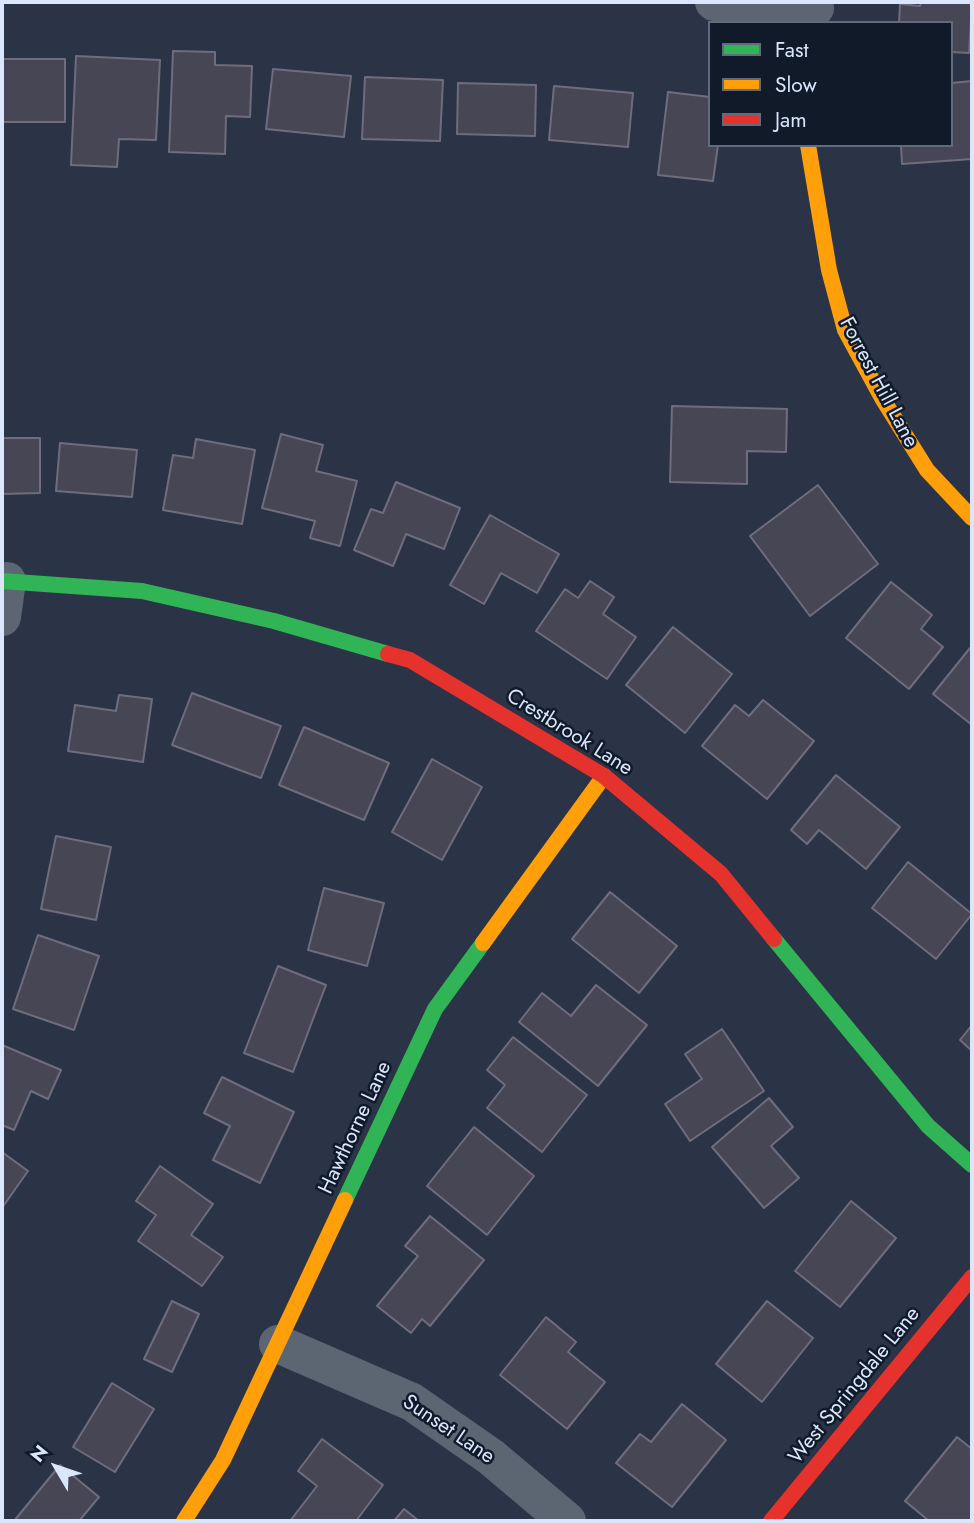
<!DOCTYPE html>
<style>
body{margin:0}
#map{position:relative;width:974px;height:1523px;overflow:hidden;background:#2a3446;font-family:Jost,sans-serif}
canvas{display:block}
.frame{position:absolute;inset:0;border:4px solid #d9e6fc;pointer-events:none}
.legend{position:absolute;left:708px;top:21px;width:245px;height:126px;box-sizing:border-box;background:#101a29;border:2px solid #606c7d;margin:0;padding:9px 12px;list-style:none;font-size:21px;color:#d9e6fc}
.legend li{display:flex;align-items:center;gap:14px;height:35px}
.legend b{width:35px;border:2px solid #606c7d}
.north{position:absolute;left:21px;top:1432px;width:70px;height:70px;-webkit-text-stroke:5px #101a29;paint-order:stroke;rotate:309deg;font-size:19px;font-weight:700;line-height:28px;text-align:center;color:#d9e6fc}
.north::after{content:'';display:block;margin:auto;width:24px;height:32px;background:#d9e6fc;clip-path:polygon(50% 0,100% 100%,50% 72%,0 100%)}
</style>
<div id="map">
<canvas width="974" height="1523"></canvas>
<div class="frame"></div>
<ul class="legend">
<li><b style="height:9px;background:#30b455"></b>Fast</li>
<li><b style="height:9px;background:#ff9f0a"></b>Slow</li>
<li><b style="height:9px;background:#e5322d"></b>Jam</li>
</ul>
<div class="north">N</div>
</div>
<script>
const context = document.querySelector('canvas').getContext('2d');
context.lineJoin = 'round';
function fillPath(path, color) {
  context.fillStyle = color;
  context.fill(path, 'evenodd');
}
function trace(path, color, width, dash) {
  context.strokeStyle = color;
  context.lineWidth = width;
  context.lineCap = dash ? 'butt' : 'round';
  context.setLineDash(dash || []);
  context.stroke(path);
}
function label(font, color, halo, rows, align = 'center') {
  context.font = font + ' Jost,sans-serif';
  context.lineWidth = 5;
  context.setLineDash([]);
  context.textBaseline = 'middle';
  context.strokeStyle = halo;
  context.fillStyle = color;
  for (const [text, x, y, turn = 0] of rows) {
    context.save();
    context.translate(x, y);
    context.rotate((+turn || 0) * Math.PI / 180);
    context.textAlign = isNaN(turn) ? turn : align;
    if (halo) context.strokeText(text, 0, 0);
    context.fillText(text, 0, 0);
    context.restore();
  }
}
const building = new Path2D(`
 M921,2H972L969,53L951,52V23H899L900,4L920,6Z
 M173,51L215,52V65L252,66L250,117L226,116L225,154L169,152Z
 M76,56L160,60L156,140L119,139L117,167L71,165Z
 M2,59H65V122H2Z
 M273,69L351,76L344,137L266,129Z
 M365,77L443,80L440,141L362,139Z
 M972,81V159L902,164L901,145H951V83Z
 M458,83L536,85L535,136L457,134Z
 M554,86L633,93L628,147L549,140Z
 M668,92L710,97V145H718L713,181L658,175Z
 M672,406L787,409L786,452L747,451V484L670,482Z
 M281,434L323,445L316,471L357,481L340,546L310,538L315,521L262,508Z
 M2,438H40V493L2,494Z
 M196,439L255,450L242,524L163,510L173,455L193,458Z
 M60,443L137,450L132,497L56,491Z
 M396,482L460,508L444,549L406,534L393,566L354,550L371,509L383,513Z
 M818,485L878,564L810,616L750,536Z
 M490,515L559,554L537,593L501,573L484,604L450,585Z
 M590,581L614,597L603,614L636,637L607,679L536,631L565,589L578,598Z
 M891,582L932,615L921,629L943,647L909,689L846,638Z
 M673,627L732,674L685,733L626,685Z
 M970,648L972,650V725L933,694Z
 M192,693L281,726L261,778L172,745Z
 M119,695L152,699L143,762L68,751L75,705L116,711Z
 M763,700L814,741L767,799L702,746L735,705L749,716Z
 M304,727L389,763L364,820L279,785Z
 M432,759L482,787L442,860L392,832Z
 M836,775L900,827L866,869L819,830L807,844L791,830Z
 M56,836L111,847L96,920L41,909Z
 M908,862L972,914L936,959L872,908Z
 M324,888L384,903L367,966L308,950Z
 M610,892L677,946L639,993L572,939Z
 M38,935L99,956L74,1030L13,1009Z
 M278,966L326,985L293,1072L244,1053Z
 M596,985L647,1025L598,1086L519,1022L542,993L571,1016Z
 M972,1025V1051L960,1040Z
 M722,1029L764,1091L690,1141L665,1104L702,1079L685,1054Z
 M513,1037L587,1095L542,1152L487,1108L505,1085L487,1070Z
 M2,1045L61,1070L48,1099L31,1091L14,1130L2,1125Z
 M222,1077L294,1112L260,1183L213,1160L230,1126L204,1113Z
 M769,1098L793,1127L771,1146L799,1178L764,1208L712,1147Z
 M474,1127L534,1176L487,1235L427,1186Z
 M2,1152L28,1171L2,1208Z
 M160,1166L213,1204L191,1235L223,1257L202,1286L138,1241L156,1215L136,1201Z
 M851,1201L896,1238L840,1307L795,1271Z
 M430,1216L484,1260L430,1326L422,1319L411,1333L377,1306L418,1256L405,1246Z
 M172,1301L199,1314L172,1372L144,1359Z
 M767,1301L813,1338L762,1402L716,1364Z
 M546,1317L576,1342L568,1352L605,1382L567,1429L500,1375Z
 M112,1383L154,1409L115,1472L73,1447Z
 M682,1404L726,1440L672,1507L616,1463L640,1434L651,1442Z
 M957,1437L972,1449V1521H929L905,1501Z
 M322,1439L383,1485L356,1521H290L317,1486L298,1471Z
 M60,1465L99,1497L79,1521H14Z
 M404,1509L419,1521H394Z`);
fillPath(building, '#474655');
trace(building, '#6f6d7d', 2);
trace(new Path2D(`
 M714,2L815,8
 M2,617L7,581
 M278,1344L412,1402L491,1457L567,1521`), '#5c6572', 38);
trace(new Path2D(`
 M2,581L142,591L274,621L388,654
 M774,939L928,1126L972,1165
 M345,1200L435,1009L483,943`), '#30b455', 16);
trace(new Path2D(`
 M808,145L829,270L845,330L882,398L927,470L972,518
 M483,943L604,776
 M184,1521L223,1460L345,1200`), '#ff9f0a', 16);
trace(new Path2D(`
 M388,654L410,660L604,776L721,874L774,939
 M771,1521L972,1277`), '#e5322d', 16);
label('21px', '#d9e6fc', '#101a29', [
 ["Forrest Hill Lane",878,383,62],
 ["Crestbrook Lane",569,733,32],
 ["Hawthorne Lane",356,1128,-65],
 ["West Springdale Lane",855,1386,-51],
 ["Sunset Lane",448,1430,34]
]);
</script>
